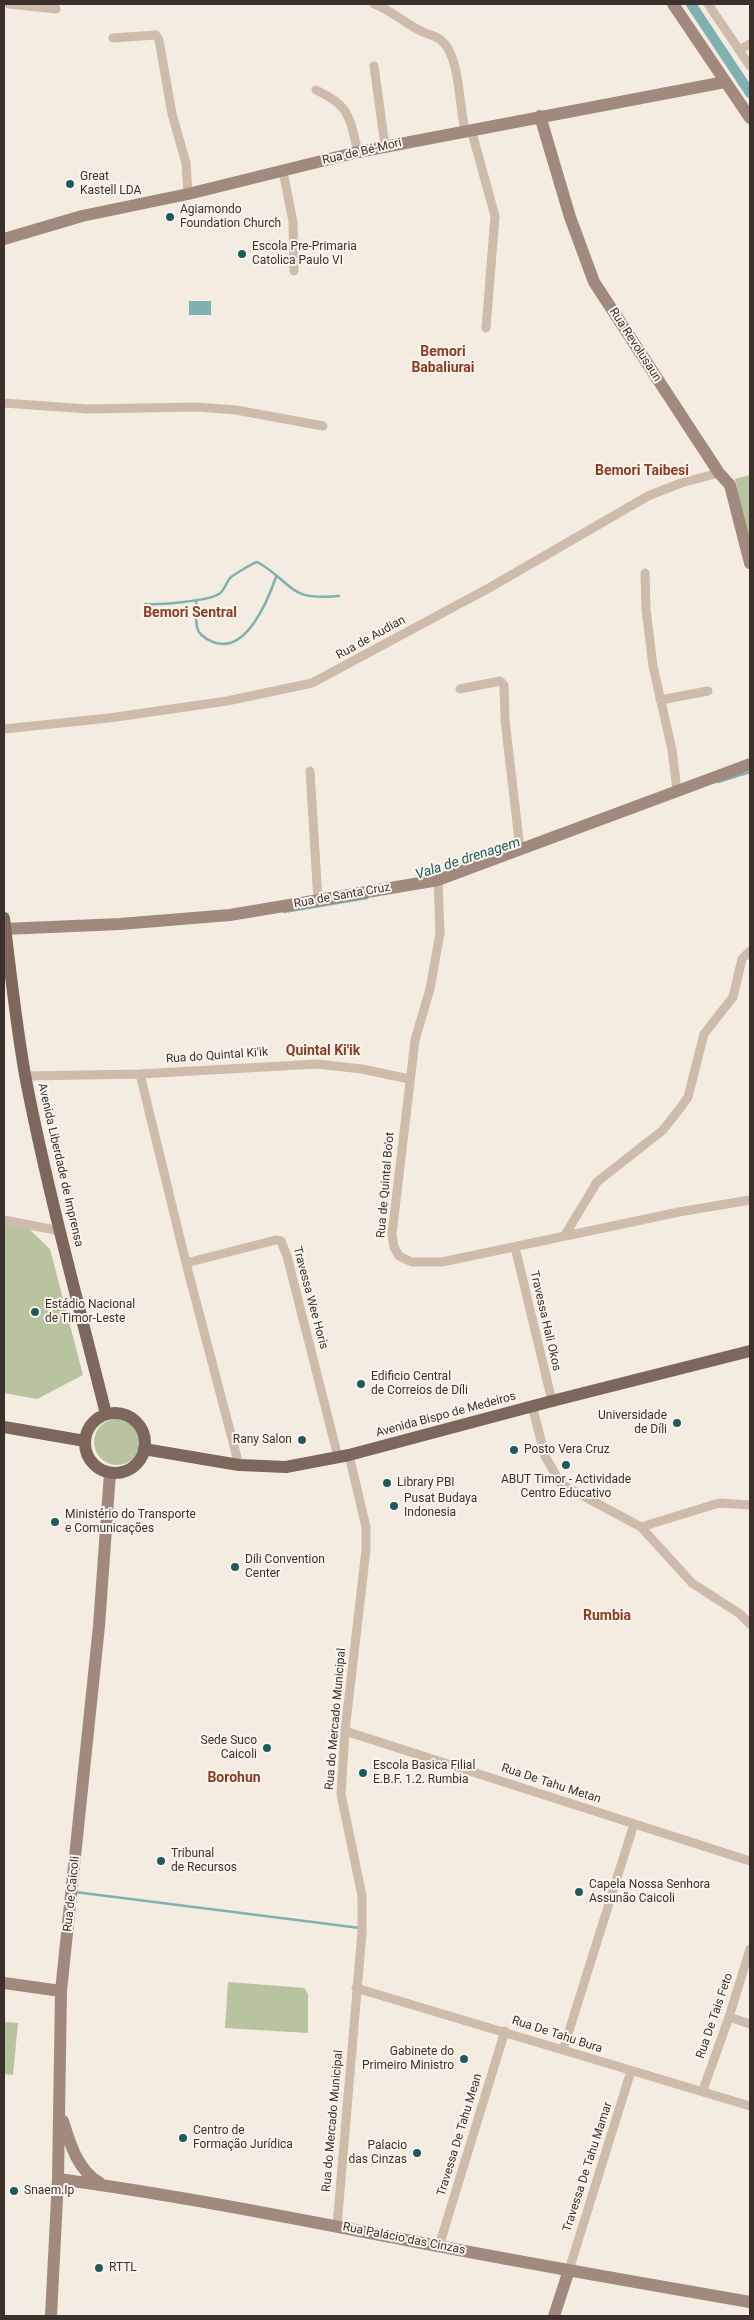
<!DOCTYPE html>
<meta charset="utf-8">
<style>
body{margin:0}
#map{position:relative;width:754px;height:2320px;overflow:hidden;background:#f4ebe1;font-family:Roboto,sans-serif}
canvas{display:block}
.frame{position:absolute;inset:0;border:5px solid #3b302b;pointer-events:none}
</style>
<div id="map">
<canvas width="754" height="2320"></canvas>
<div class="frame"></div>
</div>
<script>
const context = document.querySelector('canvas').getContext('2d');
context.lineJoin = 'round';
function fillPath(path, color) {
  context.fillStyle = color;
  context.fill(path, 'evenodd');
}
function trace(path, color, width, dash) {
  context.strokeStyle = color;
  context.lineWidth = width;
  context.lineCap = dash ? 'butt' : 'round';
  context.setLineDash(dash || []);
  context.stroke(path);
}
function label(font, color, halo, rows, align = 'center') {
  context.font = font + ' Roboto,sans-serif';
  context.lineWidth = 4;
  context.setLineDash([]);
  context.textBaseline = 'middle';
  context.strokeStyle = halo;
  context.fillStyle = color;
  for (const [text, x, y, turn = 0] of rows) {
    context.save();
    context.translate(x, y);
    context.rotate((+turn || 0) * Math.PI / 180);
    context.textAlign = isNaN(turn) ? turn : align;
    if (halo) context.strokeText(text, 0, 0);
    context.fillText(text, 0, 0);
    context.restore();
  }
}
fillPath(new Path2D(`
 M750,475V545L735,479Z
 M4,1223L28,1228L50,1249L83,1375L37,1399L4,1393Z
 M94 1442a23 23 0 1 1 46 0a23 23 0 1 1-46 0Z
 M228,1982L305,1988L308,1995V2033L225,2028Z
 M4,2022L18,2023L13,2075L4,2074Z`), '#b8c4a0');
fillPath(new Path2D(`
 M189,301H211V315H189Z`), '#7fb0b2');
trace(new Path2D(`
 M196,600C197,608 195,618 197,627C198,634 206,639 213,642C246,655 268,600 276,577
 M145,604C159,605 209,601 219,594C225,590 226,583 230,578C233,575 253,563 257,562C295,583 285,601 339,596
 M718,782L750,772
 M284,912L367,898
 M75,1892L360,1928`), '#7fb0b2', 2.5);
trace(new Path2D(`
 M691,4L750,93`), '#7fb0b2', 10);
trace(new Path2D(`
 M9,4L56,9
 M374,4C393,11 404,23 421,31C428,35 436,35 442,41C460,56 459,107 465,130
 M708,4L750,66
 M113,38L156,35L159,40L172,114L186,163L188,194
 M739,50L750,44
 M374,66L385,146
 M316,90C351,106 349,117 358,152
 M471,129L495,216L486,328
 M283,171L293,222L294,271
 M4,403L88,409L197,407L236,410L323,426
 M645,573L646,609L653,666L672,750L677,790
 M460,689L500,681L504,685L505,720L520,849
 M660,700L708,691
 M4,729L109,718L227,701L312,683L489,588L648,496L681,483L719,473
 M310,771L318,900
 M438,880L440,933L430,989L415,1040L392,1234L394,1247L399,1256L412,1262H442L679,1212L750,1200
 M140,1074L186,1263L239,1465
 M26,1076L140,1074L317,1064L362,1069L409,1079
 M4,1220L60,1231
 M565,1235L597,1182L663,1130L681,1107L688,1097L704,1034L733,997L742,959L750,951
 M515,1247L552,1401
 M186,1263L276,1240L281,1241L287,1256L338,1457
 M532,1406L545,1456L561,1484L641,1527L692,1583L740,1614L750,1624
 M641,1527L719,1503L750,1505
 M345,1731L750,1861
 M356,1988L750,2106
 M729,2017L750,2024
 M563,2050L634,1824
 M703,2090L729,2017L750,1949
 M337,2226L362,1932V1896L341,1794L345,1731L366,1550V1527L349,1455
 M439,2246L505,2031
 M569,2270L631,2071`), '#cdbbac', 9);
trace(new Path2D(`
 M673,4L750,118
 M540,116L570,217L594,282L719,473L730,485L750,563
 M4,239L82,216L188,194L358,152L725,82
 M4,929L120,924L230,915L438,880L750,764
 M4,1983L61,1991
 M63,2121C70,2144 78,2171 100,2183
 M58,2179C185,2196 311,2222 438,2246C542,2266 646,2284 750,2302
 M51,2316L58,2179L61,1991L99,1626L110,1473
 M554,2316L569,2270`), '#a18a7d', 12);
trace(new Path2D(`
 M4,918C10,970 16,1023 25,1075C47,1189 78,1302 106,1414
 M85 1443a30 30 0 1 1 60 0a30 30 0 1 1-60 0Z
 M4,1427L85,1441
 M144,1449L239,1465L286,1467L349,1455L552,1401L750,1351`), '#7d675c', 12);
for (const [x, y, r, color] of [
 [70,184,5,"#1f5a5e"],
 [170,217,5,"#1f5a5e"],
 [242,254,5,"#1f5a5e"],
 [35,1312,5,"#1f5a5e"],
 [361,1384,5,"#1f5a5e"],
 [677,1423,5,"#1f5a5e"],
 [302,1440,5,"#1f5a5e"],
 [514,1450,5,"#1f5a5e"],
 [566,1465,5,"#1f5a5e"],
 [387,1483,5,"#1f5a5e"],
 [394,1506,5,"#1f5a5e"],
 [55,1522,5,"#1f5a5e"],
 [235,1567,5,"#1f5a5e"],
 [267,1748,5,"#1f5a5e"],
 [363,1773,5,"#1f5a5e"],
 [161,1861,5,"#1f5a5e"],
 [579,1892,5,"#1f5a5e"],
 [464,2059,5,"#1f5a5e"],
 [183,2138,5,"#1f5a5e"],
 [417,2153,5,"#1f5a5e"],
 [14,2191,5,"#1f5a5e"],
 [99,2268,5,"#1f5a5e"]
]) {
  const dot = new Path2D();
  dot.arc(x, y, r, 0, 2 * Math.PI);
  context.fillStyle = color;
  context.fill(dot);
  trace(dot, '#fbf5ee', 2);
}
label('12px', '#3b302b', '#fbf5ee', [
 ["Rua de Bé-Mori",362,152,-13],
 ["Rua Revolusaun",635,345,57],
 ["Rua de Audian",371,638,-29],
 ["Rua de Santa Cruz",342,896,-10],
 ["Rua do Quintal Ki'ik",217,1056,-4],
 ["Avenida Liberdade de Imprensa",60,1165,77],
 ["Rua de Quintal Bo'ot",386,1185,-85],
 ["Travessa Wee Horis",310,1298,75],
 ["Travessa Hali Okos",545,1321,77],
 ["Avenida Bispo de Medeiros",446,1415,-15],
 ["Rua do Mercado Municipal",336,1719,-85],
 ["Rua De Tahu Metan",551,1784,18],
 ["Rua de Caicoli",72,1894,-84],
 ["Rua De Tais Feto",715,2016,-71],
 ["Rua De Tahu Bura",557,2035,18],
 ["Rua do Mercado Municipal",333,2121,-85],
 ["Travessa De Tahu Mean",460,2135,-73],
 ["Travessa De Tahu Mamar",588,2167,-72],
 ["Rua Palácio das Cinzas",404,2239,11]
]);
label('12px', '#3b302b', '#fbf5ee', [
 ["Great",80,177],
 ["Kastell LDA",80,191],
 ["Agiamondo",180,210],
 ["Foundation Church",180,224],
 ["Escola Pre-Primaria",252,247],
 ["Catolica Paulo VI",252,261],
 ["Estádio Nacional",45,1305],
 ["de Timor-Leste",45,1319],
 ["Edificio Central",371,1377],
 ["de Correios de Díli",371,1391],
 ["Universidade",667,1416,"right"],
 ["de Díli",667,1430,"right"],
 ["Rany Salon",292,1440,"right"],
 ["Posto Vera Cruz",524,1450],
 ["ABUT Timor - Actividade",566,1480,"center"],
 ["Centro Educativo",566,1494,"center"],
 ["Library PBI",397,1483],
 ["Pusat Budaya",404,1499],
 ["Indonesia",404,1513],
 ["Ministério do Transporte",65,1515],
 ["e Comunicações",65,1529],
 ["Dili Convention",245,1560],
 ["Center",245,1574],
 ["Sede Suco",257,1741,"right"],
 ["Caicoli",257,1755,"right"],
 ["Escola Basica Filial",373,1766],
 ["E.B.F. 1.2. Rumbia",373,1780],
 ["Tribunal",171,1854],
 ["de Recursos",171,1868],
 ["Capela Nossa Senhora",589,1885],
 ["Assunão Caicoli",589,1899],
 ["Gabinete do",454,2052,"right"],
 ["Primeiro Ministro",454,2066,"right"],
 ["Centro de",193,2131],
 ["Formação Jurídica",193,2145],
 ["Palacio",407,2146,"right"],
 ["das Cinzas",407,2160,"right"],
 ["Snaem.Ip",24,2191],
 ["RTTL",109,2268]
], 'left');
label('bold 14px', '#8c3b22', '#fbf5ee', [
 ["Bemori",443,352],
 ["Babaliurai",443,368],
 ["Bemori Taibesi",642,471],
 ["Bemori Sentral",190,613],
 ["Quintal Ki'ik",323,1051],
 ["Rumbia",607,1616],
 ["Borohun",234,1778]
]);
label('italic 14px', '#1f5a5e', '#fbf5ee', [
 ["Vala de drenagem",468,859,-18]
]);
</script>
